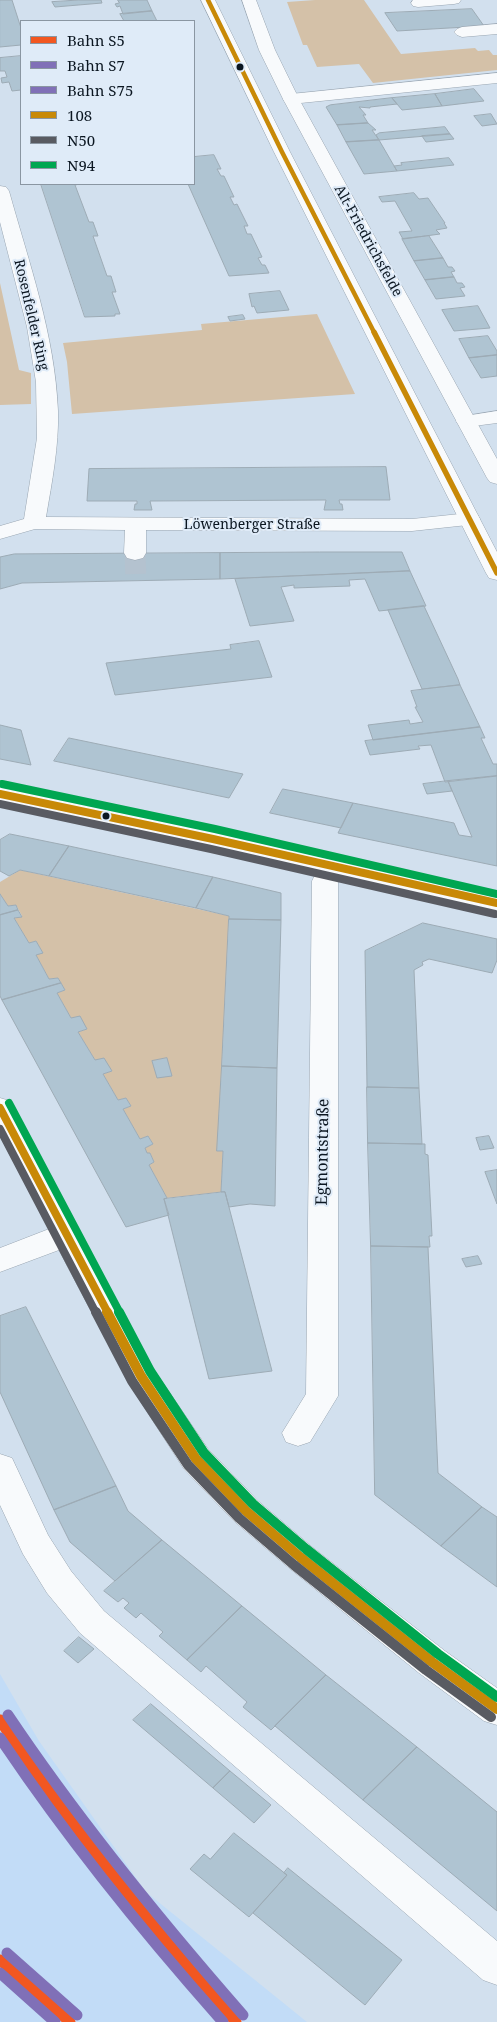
<!DOCTYPE html>
<meta charset="utf-8">
<style>
body{margin:0}
#map{position:relative;width:497px;height:2022px;overflow:hidden;background:#d2e0ee;font-family:"Noto Serif",serif}
canvas{display:block}
.legend{position:absolute;left:20px;top:20px;width:175px;height:165px;box-sizing:border-box;background:#dfebf8;border:1px solid #8a96a2;margin:0;padding:6px 9px;list-style:none;font-size:15px;color:#0b1621}
.legend li{display:flex;align-items:center;gap:10px;height:25px}
.legend b{width:25px;border:1px solid #8a96a2}
</style>
<div id="map">
<canvas width="497" height="2022"></canvas>
<ul class="legend">
<li><b style="height:6px;background:#f25721"></b>Bahn S5</li>
<li><b style="height:6px;background:#8070b7"></b>Bahn S7</li>
<li><b style="height:6px;background:#8070b7"></b>Bahn S75</li>
<li><b style="height:6px;background:#c88907"></b>108</li>
<li><b style="height:6px;background:#595b62"></b>N50</li>
<li><b style="height:6px;background:#00a651"></b>N94</li>
</ul>
</div>
<script>
const context = document.querySelector('canvas').getContext('2d');
context.lineJoin = 'round';
function fillPath(path, color) {
  context.fillStyle = color;
  context.fill(path, 'evenodd');
}
function trace(path, color, width, dash) {
  context.strokeStyle = color;
  context.lineWidth = width;
  context.lineCap = dash ? 'butt' : 'round';
  context.setLineDash(dash || []);
  context.stroke(path);
}
function label(font, color, halo, rows, align = 'center') {
  context.font = font + ' "Noto Serif",serif';
  context.lineWidth = 4;
  context.setLineDash([]);
  context.textBaseline = 'middle';
  context.strokeStyle = halo;
  context.fillStyle = color;
  for (const [text, x, y, turn = 0] of rows) {
    context.save();
    context.translate(x, y);
    context.rotate((+turn || 0) * Math.PI / 180);
    context.textAlign = isNaN(turn) ? turn : align;
    if (halo) context.strokeText(text, 0, 0);
    context.fillText(text, 0, 0);
    context.restore();
  }
}
fillPath(new Path2D(`
 M0,1674L39,1741L146,1892L307,2022H0Z`), '#c2dcf7');
fillPath(new Path2D(`
 M315,0H364L401,54L475,48L478,51L489,50L493,55H497V70L373,83L359,64L317,67L307,45H303L287,2Z
 M0,283L19,370L31,373V404L0,405Z
 M317,314L355,394L72,414L67,362L63,343L202,330L201,324Z
 M20,870L229,916L218,1151H223L221,1192L167,1198L149,1165L154,1162L150,1153H147L145,1148L153,1144L148,1136L140,1139L123,1109L131,1106L126,1098L118,1100L103,1074L112,1071L95,1060L78,1032L87,1029L71,1018L57,993L65,990L58,978L49,979L36,955L42,952L36,941L29,943L14,918L22,916L16,905L8,906L0,894V882Z`), '#d4c1a8');
const building = new Path2D(`
 M0,0H12L21,28V45L0,47Z
 M79,0H101L102,3L55,7L52,2Z
 M118,0H147L152,11L123,14L120,6L117,7L115,4L119,3Z
 M472,9L484,26L397,31L385,13Z
 M152,11L157,21H124L120,14Z
 M21,56V90L12,91L9,82L2,83L1,78L7,77L5,71H0V58Z
 M474,89L484,101L442,106L435,94Z
 M435,94L442,106L402,110L392,98Z
 M392,98L397,104L370,107V108L359,107L366,115H363L368,123L337,125L326,107L330,105Z
 M491,114L497,124L482,126L474,116Z
 M368,123L376,130H372L379,140L346,142L337,125Z
 M445,127L450,134L379,140L376,135L379,133Z
 M450,134L454,139L426,142L422,136Z
 M379,140L397,171L364,174L346,142Z
 M214,155L221,169H217L221,176H224L234,197H230L234,205L237,204L248,226H244L247,234H251L262,257L258,258L262,265H265L269,273L229,276L188,184H194V157Z
 M449,158L454,165L397,171L394,166L402,165L401,163Z
 M41,184H80L75,185L89,222H93L98,236H93L107,276H111L116,292H112L120,314H115V316L85,317Z
 M414,193L419,199L428,198L445,223H444L447,228L436,230L440,234L403,239L399,232L412,231L395,201L382,202L379,197Z
 M429,236L443,258L414,261L402,239Z
 M443,258L448,267H452L455,271L451,272L454,277L425,280L414,261Z
 M454,277L457,283H462L465,287L460,288L465,296L436,299L425,280Z
 M280,291L289,310L257,313L254,306L252,307L249,294Z
 M478,306L490,328L454,331L442,310Z
 M243,315L245,319L230,321L228,317Z
 M488,336L497,351V355L469,358L459,339Z
 M497,355V376L481,378L469,358Z
 M386,467L390,500H339L340,504H342L343,510H324L326,500L150,501L152,510H134L135,504H137V501H87L89,469Z
 M320,552H402L410,571L220,579V553Z
 M220,553V579L22,583L0,589V557L14,554Z
 M410,571L426,606L379,611L365,579L349,580L350,586L294,588V585L281,587L294,621L250,626L235,579Z
 M424,606L458,679L460,685L422,689L388,610Z
 M259,641L272,677L115,695L106,663L231,649L230,645Z
 M460,685L480,727L373,740L368,725L409,720L410,724L423,722L415,707H417L411,691Z
 M0,725L21,730L31,765L0,759Z
 M480,727L485,738H481L493,764H497V776L445,782L431,745L418,746L420,749L370,755L365,741Z
 M69,738L243,774L229,798L54,761Z
 M497,776V866L338,833L353,803L454,823L459,835L472,837L448,781Z
 M448,781L452,791L427,794L423,784Z
 M283,789L353,803L341,828L270,813Z
 M10,834L69,846L49,876L20,870L9,876L0,871V840Z
 M69,846L213,877L196,908L49,876Z
 M213,877L281,893V920L229,919V916L196,908Z
 M0,894L8,906L16,905L18,910L0,915Z
 M18,910L22,917L14,918L29,943L36,941L43,953L36,955L49,979L58,978L61,983L2,1000L0,996V915Z
 M229,919L281,920L277,1068L222,1066Z
 M423,923L497,939V960L492,973L429,959L422,962L423,965L414,970L419,1088L367,1087L365,951Z
 M61,983L65,990L57,993L71,1018L80,1016L87,1029L78,1032L95,1060L104,1058L112,1071L103,1074L118,1100L126,1098L131,1106L123,1109L140,1139L148,1136L153,1144L145,1148L147,1153H150L154,1162L149,1165L167,1198L164,1199L169,1215L126,1227L2,1000Z
 M167,1058L172,1076L157,1078L152,1061Z
 M222,1066L277,1068L275,1206L250,1204L229,1207L225,1192H221L223,1151H217Z
 M367,1087L419,1088L422,1144L368,1143Z
 M489,1136L494,1148L480,1150L476,1138Z
 M368,1143L425,1144V1154L428,1155L432,1236H429L430,1247L371,1246Z
 M497,1170V1204L485,1172Z
 M225,1192L272,1371L209,1379L164,1199Z
 M371,1246L428,1247L438,1473L482,1507L441,1546L375,1495Z
 M478,1256L482,1264L466,1267L462,1259Z
 M26,1307L116,1486L54,1510L0,1392V1316Z
 M116,1486L128,1511L162,1540L115,1581L70,1542L54,1510Z
 M482,1507L497,1517V1587L441,1546Z
 M162,1540L242,1606L187,1660L159,1636L163,1632L141,1613L136,1618L124,1608L129,1603L123,1598L118,1602L104,1591Z
 M242,1606L326,1675L271,1730L243,1707L247,1702L206,1666L201,1672L187,1660Z
 M79,1637L94,1649L78,1663L64,1651Z
 M326,1675L417,1747L363,1800L275,1726Z
 M151,1704L230,1771L213,1788L133,1720Z
 M417,1747L497,1812V1911L363,1800Z
 M230,1771L271,1805L254,1823L213,1788Z
 M234,1833L287,1875L249,1917L190,1869L204,1854L210,1859Z
 M288,1868L402,1960L365,2005L253,1913L287,1875L284,1873Z`);
fillPath(building, '#afc4d2');
trace(building, '#9dabb5', 1);
trace(new Path2D(`
 M135,553L136,582`), '#b4c2cf', 21, [21, 11]);
const minor = new Path2D(`
 M413,0H461L459,3L454,4L418,7L413,6L411,3Z
 M497,24V34L462,37L457,35L454,32L457,29L462,27Z
 M497,73V83L291,104L285,102L283,99L285,96L291,94Z
 M0,186L6,187L9,191C29,263 55,335 58,411C59,446 52,482 46,517L412,519L469,513L477,514L480,519L477,524L412,531L146,530V553L143,558L135,560L127,558L124,553L125,530L35,529L0,539V526L24,519L37,438L36,382L27,327L0,222Z
 M497,411V423L466,427L459,425L456,421L459,417Z
 M0,786L213,831L497,896V912L340,876L338,881V1396L310,1442L298,1446L286,1442L282,1433L306,1394L312,881L317,871L0,802Z
 M0,1098L10,1101L152,1367L208,1449L258,1501L312,1547L445,1651L497,1688V1725L484,1721L419,1673L288,1567L234,1521L184,1469L130,1385L59,1250L0,1272V1248L49,1229L0,1136Z
 M0,1454L12,1458L48,1535L71,1571L104,1611L497,1941V1985L483,1980L80,1633L47,1593L23,1554L0,1505Z`);
const major = new Path2D(`
 M201,0H215L290,152L497,552V580L489,578L486,573L274,152Z
 M242,0H256L275,50L299,99L497,459V484L490,482L487,478L283,99L259,50Z`);
trace(minor, '#99a5b1', 1);
trace(major, '#99a5b1', 1);
fillPath(minor, '#f8fafc');
fillPath(major, '#f8fafc');
trace(new Path2D(`
 M208,0L282,152L375,334`), '#c88907', 4.5);
trace(new Path2D(`
 M374,332L497,573`), '#c88907', 5.5);
trace(new Path2D(`
 M0,794L213,839L497,903
 M0,1108L108,1313`), '#c88907', 8);
trace(new Path2D(`
 M107,1312L141,1376L196,1459L246,1511L300,1557L432,1662L497,1709`), '#c88907', 10);
trace(new Path2D(`
 M0,804L211,849L495,914
 M0,1129L96,1313`), '#595b62', 8);
trace(new Path2D(`
 M96,1312L132,1381L188,1465L239,1518L294,1565L426,1670L491,1717`), '#595b62', 10);
trace(new Path2D(`
 M2,784L215,829L497,894
 M9,1103L120,1313`), '#00a651', 8);
trace(new Path2D(`
 M119,1312L150,1371L204,1453L253,1504L306,1549L438,1654L497,1697`), '#00a651', 10);
trace(new Path2D(`
 M0,1720C71,1827 151,1926 236,2022
 M0,1960L70,2022`), '#f25721', 11);
trace(new Path2D(`
 M0,1738C67,1838 143,1932 223,2022
 M0,1973L55,2022`), '#8070b7', 11);
trace(new Path2D(`
 M8,1715C79,1821 159,1919 243,2015
 M7,1953L77,2015`), '#8070b7', 11);
for (const [x, y, r, color] of [
 [240,67,4.5,"#0b1621"],
 [106,816,4.5,"#0b1621"]
]) {
  const dot = new Path2D();
  dot.arc(x, y, r, 0, 2 * Math.PI);
  context.fillStyle = color;
  context.fill(dot);
  trace(dot, '#dfebf8', 2);
}
label('14px', '#0b1621', '#dfebf8', [
 ["Alt-Friedrichsfelde",368,241,61],
 ["Rosenfelder Ring",31,315,77],
 ["Löwenberger Straße",252,525]
]);
label('16px', '#0b1621', '#dfebf8', [
 ["Egmontstraße",323,1152,-89]
]);
</script>
